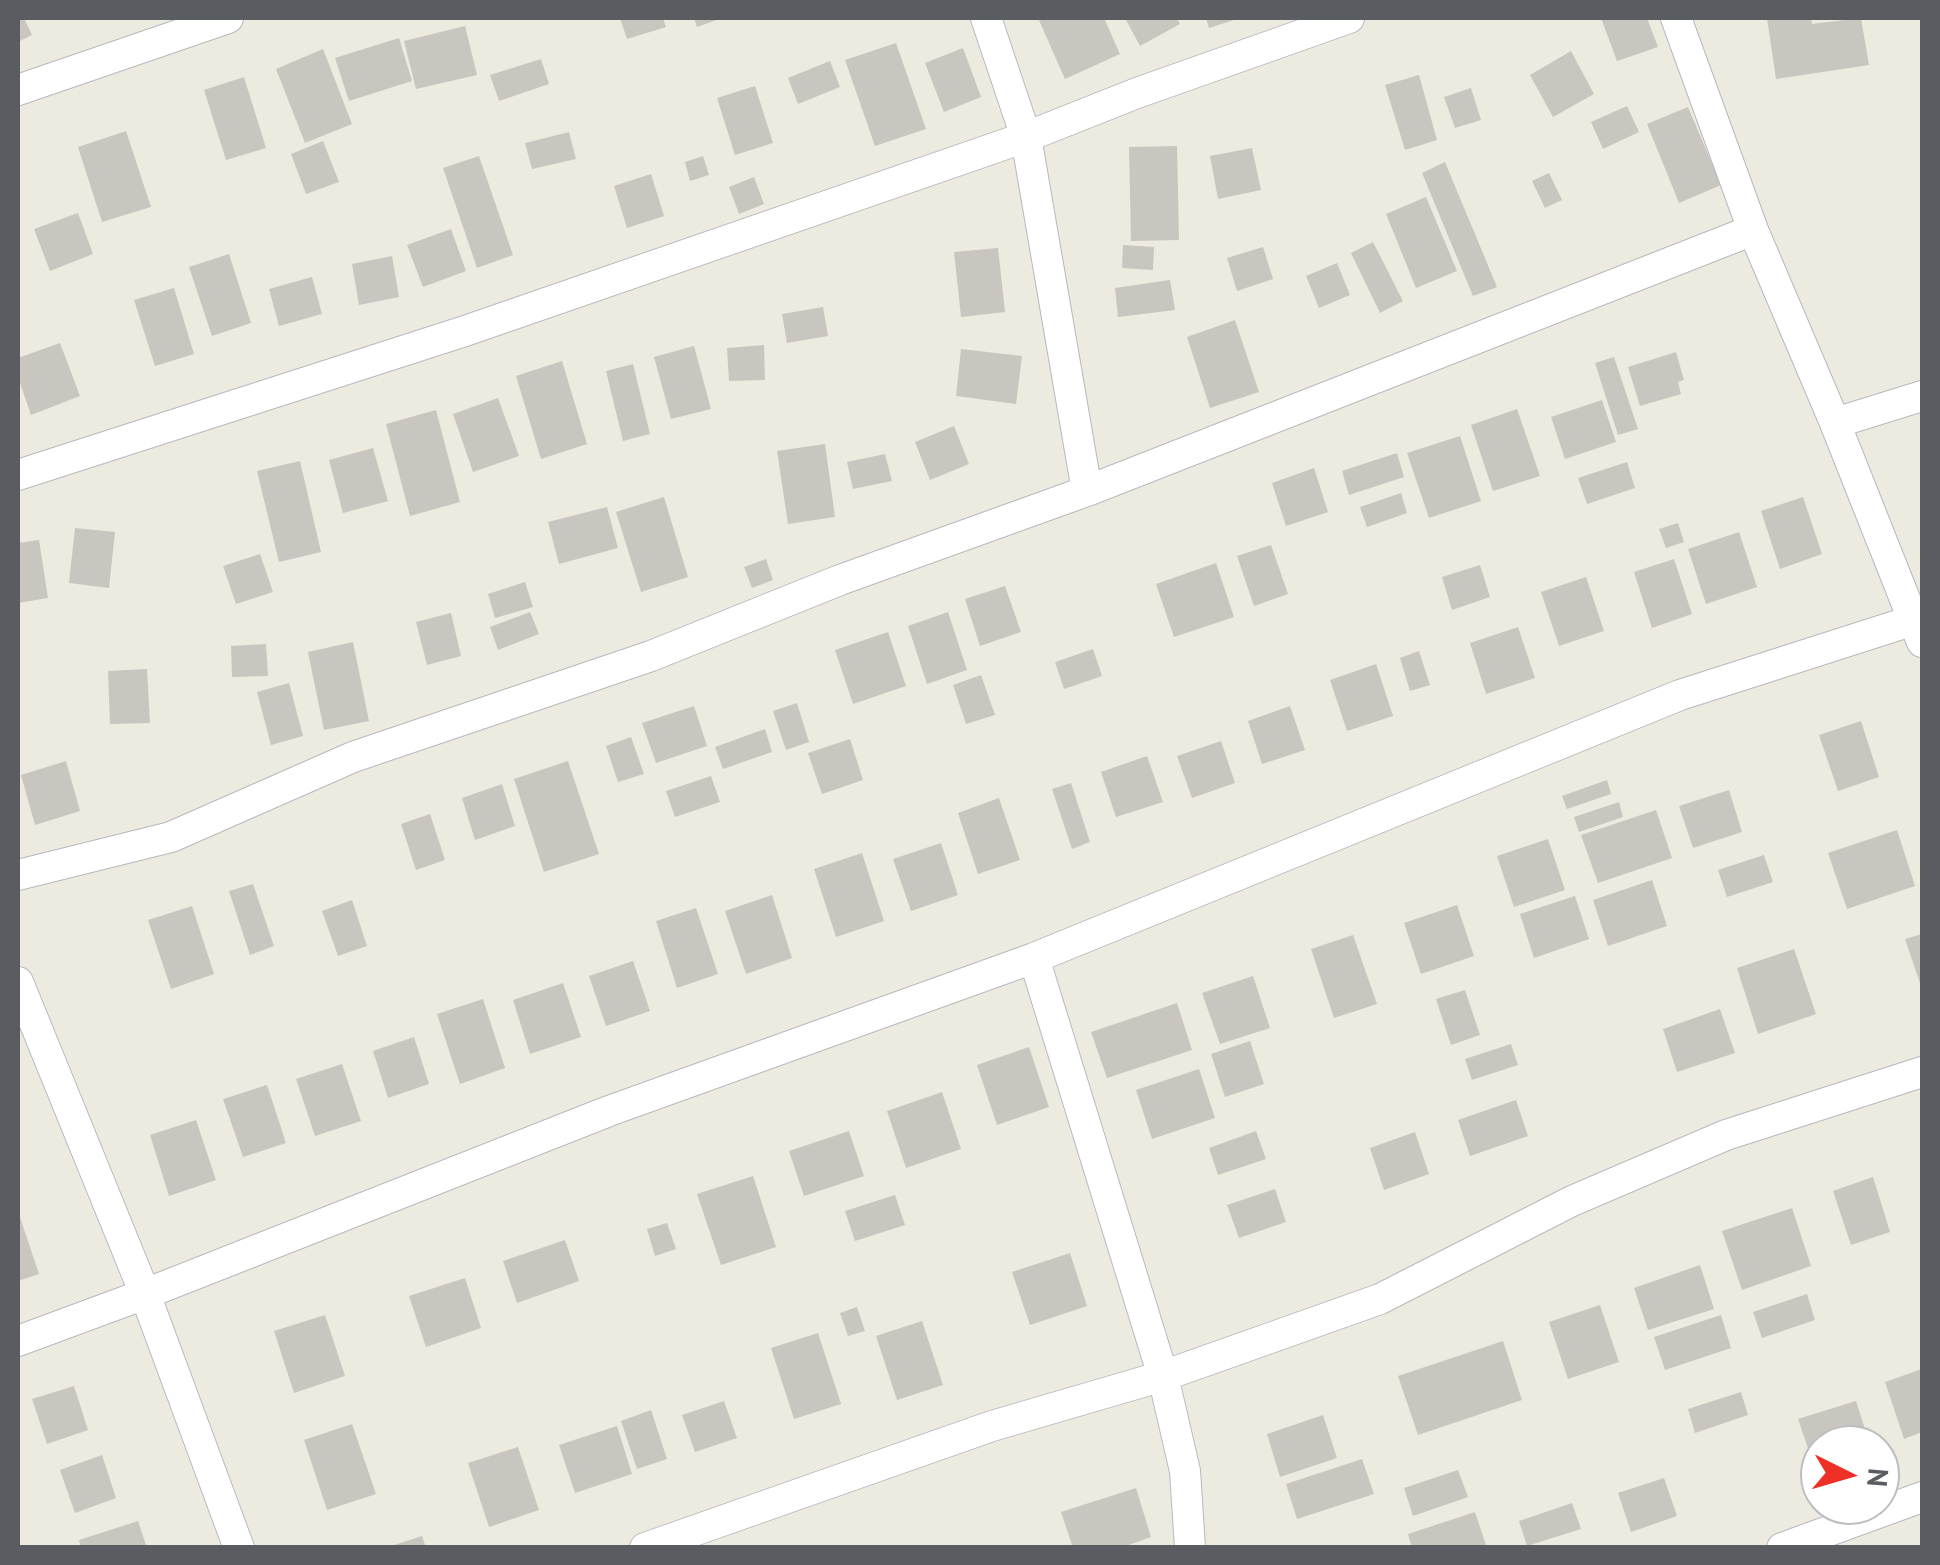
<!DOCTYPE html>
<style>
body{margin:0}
#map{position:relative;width:1940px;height:1565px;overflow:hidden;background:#edeae0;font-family:"PT Sans",sans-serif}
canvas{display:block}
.frame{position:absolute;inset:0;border:20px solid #595d62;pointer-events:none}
.north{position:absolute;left:1800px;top:1425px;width:100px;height:100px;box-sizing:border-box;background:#fff;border:2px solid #bdbec0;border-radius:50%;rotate:95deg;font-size:28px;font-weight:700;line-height:40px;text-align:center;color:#595d62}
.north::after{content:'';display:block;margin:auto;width:35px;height:45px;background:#ed3126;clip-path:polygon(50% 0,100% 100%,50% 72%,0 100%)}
</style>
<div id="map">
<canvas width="1940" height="1565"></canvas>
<div class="frame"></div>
<div class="north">N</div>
</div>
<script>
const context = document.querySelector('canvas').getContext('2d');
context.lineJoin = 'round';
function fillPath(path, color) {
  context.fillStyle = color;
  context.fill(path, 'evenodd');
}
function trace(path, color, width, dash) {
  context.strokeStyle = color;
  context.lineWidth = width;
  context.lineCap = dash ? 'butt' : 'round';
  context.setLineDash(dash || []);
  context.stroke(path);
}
fillPath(new Path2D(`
 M18,18H24L32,35L18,42Z
 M620,18H663L666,27L627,39Z
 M694,18H722L697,27Z
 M1038,18H1104L1120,54L1065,79Z
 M1125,18H1177L1180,24L1140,46Z
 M1206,18H1240L1209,28Z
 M1601,18H1647L1658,47L1617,61Z
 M1767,18H1811L1812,24L1861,18L1869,65L1776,79Z
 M465,26L477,75L416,89L404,41Z
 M399,38L412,81L349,101L335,58Z
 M896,43L926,129L875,146L845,60Z
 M963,48L981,97L944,112L925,63Z
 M323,49L352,124L305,143L276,69Z
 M1571,51L1594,94L1553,117L1530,75Z
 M541,59L549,84L499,101L490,75Z
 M830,61L840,87L798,104L788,78Z
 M1419,75L1437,140L1405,150L1385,85Z
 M244,77L266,148L226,160L204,90Z
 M755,86L773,143L735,155L717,98Z
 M1471,88L1481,120L1455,128L1444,97Z
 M1627,106L1639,132L1603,149L1591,122Z
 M1688,107L1721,185L1679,203L1647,124Z
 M126,131L151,207L102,222L78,147Z
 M569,132L576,159L532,169L525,143Z
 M323,141L339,182L306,194L291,154Z
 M1177,146L1179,240L1131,241L1129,147Z
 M1252,148L1261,190L1218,199L1210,156Z
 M479,156L513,255L477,268L443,168Z
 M703,156L709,175L690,181L685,162Z
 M1445,162L1497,287L1473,296L1422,173Z
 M1549,173L1562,200L1545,208L1532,181Z
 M651,174L664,216L627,228L614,186Z
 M754,177L764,204L739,214L729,187Z
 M1426,197L1457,271L1416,288L1386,214Z
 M78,213L93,254L50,271L34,229Z
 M451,229L466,271L423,287L407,245Z
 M1373,242L1403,301L1380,313L1351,253Z
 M1123,245L1154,247L1153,270L1122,268Z
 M1263,247L1273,279L1237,291L1227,258Z
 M998,248L1005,312L961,317L954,252Z
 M229,254L251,323L212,336L189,267Z
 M392,256L399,297L359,305L352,264Z
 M1337,263L1350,295L1319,308L1306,276Z
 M312,277L322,314L279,326L269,289Z
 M1170,280L1175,310L1118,317L1115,288Z
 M174,288L194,354L155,366L134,300Z
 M823,307L828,336L787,343L782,314Z
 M1235,320L1259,392L1210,408L1187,337Z
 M60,343L80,396L31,415L18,377V358Z
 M764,345L765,380L729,381L727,348Z
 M694,346L711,409L671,419L654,357Z
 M961,349L1022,356L1016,404L956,396Z
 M1676,352L1684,380L1678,382L1681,394L1640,406L1628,367Z
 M1614,357L1638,429L1618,435L1595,363Z
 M562,361L587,444L541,459L516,376Z
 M633,364L650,434L623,441L606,371Z
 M498,398L519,456L473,472L453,414Z
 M1602,400L1616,442L1565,459L1551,417Z
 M1517,409L1540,476L1493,491L1471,425Z
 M436,410L460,502L410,516L386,424Z
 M954,426L969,464L930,480L915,442Z
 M1460,436L1481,501L1429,518L1407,453Z
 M825,444L835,517L788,524L777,451Z
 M373,448L388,501L343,513L329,460Z
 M1397,453L1404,477L1349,495L1342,471Z
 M885,454L892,481L853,489L847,462Z
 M300,461L321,552L279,562L257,471Z
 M1627,462L1635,488L1587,504L1578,478Z
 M1314,468L1328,512L1286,526L1272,483Z
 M1401,493L1407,513L1367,527L1360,507Z
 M664,497L688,577L641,592L616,512Z
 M1803,497L1822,554L1780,569L1761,511Z
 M607,507L618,548L559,564L548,522Z
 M1678,523L1684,542L1666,548L1659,529Z
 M75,528L115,532L109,588L69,583Z
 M1739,532L1757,587L1706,604L1688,549Z
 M39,540L48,598L18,603V543Z
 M1271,545L1288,594L1254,606L1237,556Z
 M260,554L273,592L236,604L223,566Z
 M766,559L773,580L752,588L744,567Z
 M1674,559L1692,614L1652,628L1634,572Z
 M1216,563L1234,617L1174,637L1156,584Z
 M1480,565L1490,597L1452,610L1442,577Z
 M1586,577L1604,631L1559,646L1541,592Z
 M525,582L533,607L495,618L488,594Z
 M1005,586L1021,632L980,646L965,599Z
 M530,612L539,634L498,650L490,627Z
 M948,612L967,670L927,684L908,626Z
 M451,613L461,656L427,665L416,622Z
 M1518,627L1535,678L1486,694L1470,643Z
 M888,632L906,686L853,704L835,650Z
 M353,642L369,721L324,730L308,652Z
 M266,644L268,676L232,677L231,646Z
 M1093,649L1102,676L1064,689L1055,662Z
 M1419,651L1430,685L1410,691L1400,658Z
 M1376,664L1393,716L1347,731L1330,680Z
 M147,669L150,723L110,724L108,671Z
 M981,675L995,715L966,724L953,685Z
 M289,683L303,736L271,745L257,692Z
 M797,703L809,742L786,750L773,711Z
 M694,706L707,746L656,763L642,723Z
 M1290,706L1305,750L1262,764L1248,721Z
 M1861,721L1879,777L1838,791L1819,735Z
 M765,729L772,752L723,769L715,747Z
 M631,737L644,774L618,782L606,746Z
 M850,739L863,780L822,794L808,753Z
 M1221,741L1235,783L1192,798L1177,756Z
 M1147,756L1163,802L1116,817L1101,772Z
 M66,761L80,811L35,825L21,775Z
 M568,761L599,854L544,872L514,779Z
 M711,776L720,802L675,817L666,791Z
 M1607,780L1611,794L1567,809L1562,796Z
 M1071,783L1090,842L1072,849L1052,789Z
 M502,784L515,826L475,840L462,798Z
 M1729,790L1742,832L1693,848L1679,806Z
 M999,798L1020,860L978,874L958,813Z
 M1619,802L1623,817L1579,832L1574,817Z
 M1656,810L1672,858L1598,883L1581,835Z
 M430,814L445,860L416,870L401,824Z
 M1897,830L1915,886L1847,909L1828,853Z
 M1548,839L1565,890L1514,907L1497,856Z
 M941,843L958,895L911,911L893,859Z
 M862,853L884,921L836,937L814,869Z
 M1764,855L1773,882L1727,897L1718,870Z
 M1652,880L1667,926L1608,946L1593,900Z
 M253,884L274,946L250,955L229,891Z
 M772,895L792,958L746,974L725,911Z
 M1575,896L1589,939L1534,958L1520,914Z
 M352,900L367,946L338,956L322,911Z
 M1457,905L1474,956L1421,974L1404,923Z
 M192,906L214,974L171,989L148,920Z
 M696,908L718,974L677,988L656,921Z
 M1922,934V989L1905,939Z
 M1353,935L1377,1004L1334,1018L1311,949Z
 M1794,949L1816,1014L1758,1034L1737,968Z
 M633,961L650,1011L606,1026L589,976Z
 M1253,976L1270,1028L1220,1044L1202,993Z
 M563,983L581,1037L530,1054L513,1000Z
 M1465,990L1480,1035L1451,1045L1436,999Z
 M483,999L505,1068L460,1084L437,1014Z
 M1177,1003L1192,1050L1107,1078L1091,1032Z
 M1720,1009L1735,1053L1677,1072L1663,1029Z
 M414,1037L429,1084L388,1098L373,1051Z
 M1250,1041L1264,1084L1225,1097L1211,1054Z
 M1511,1044L1518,1065L1472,1080L1465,1059Z
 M1029,1047L1049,1107L997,1125L977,1065Z
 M342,1064L361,1121L315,1136L296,1079Z
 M1199,1069L1215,1118L1152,1139L1136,1090Z
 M267,1085L286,1143L243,1157L223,1099Z
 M942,1092L961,1149L906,1168L887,1111Z
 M1516,1100L1528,1136L1470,1156L1458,1120Z
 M196,1120L216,1180L169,1196L150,1135Z
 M849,1131L864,1176L804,1196L789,1151Z
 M1256,1131L1266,1159L1218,1175L1209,1148Z
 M1415,1132L1429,1174L1384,1190L1370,1148Z
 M753,1176L776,1247L721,1265L697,1194Z
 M1873,1177L1890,1232L1851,1245L1833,1191Z
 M1275,1189L1286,1222L1239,1238L1227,1205Z
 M895,1195L905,1225L855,1241L845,1211Z
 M1792,1208L1811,1266L1742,1290L1722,1231Z
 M18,1211L39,1274L18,1281Z
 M667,1223L676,1249L655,1256L647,1229Z
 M565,1240L579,1281L517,1303L503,1261Z
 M1070,1253L1087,1306L1030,1325L1012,1272Z
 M1700,1265L1714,1309L1648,1330L1634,1288Z
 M465,1278L481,1328L426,1347L409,1296Z
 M1807,1294L1815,1320L1762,1338L1753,1312Z
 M1600,1305L1619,1362L1568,1379L1549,1322Z
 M857,1307L865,1331L848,1336L840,1313Z
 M325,1315L345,1376L294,1393L274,1331Z
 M1721,1315L1731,1348L1665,1370L1654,1337Z
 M922,1321L943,1385L897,1400L876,1336Z
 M818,1333L841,1404L794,1419L771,1348Z
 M1503,1341L1522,1400L1418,1435L1398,1376Z
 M1922,1369V1432L1904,1439L1885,1382Z
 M74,1386L88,1430L47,1444L32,1399Z
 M1741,1392L1748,1415L1695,1433L1688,1409Z
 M724,1401L737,1438L695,1452L682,1415Z
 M1856,1401L1868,1438L1847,1445H1820V1454L1811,1457L1798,1419Z
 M651,1410L667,1459L637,1469L621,1421Z
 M1323,1415L1337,1458L1280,1477L1267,1434Z
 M352,1424L376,1494L327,1510L304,1440Z
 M617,1426L632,1474L575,1493L559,1445Z
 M518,1447L539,1510L489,1527L468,1463Z
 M102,1455L116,1498L75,1513L60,1470Z
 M1362,1459L1374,1494L1297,1519L1286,1484Z
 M1458,1470L1468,1497L1413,1516L1404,1488Z
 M1664,1478L1677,1516L1631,1532L1618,1493Z
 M1136,1488L1151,1537L1120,1548H1073L1061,1512Z
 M1572,1503L1581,1529L1527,1546L1519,1521Z
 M1475,1512L1487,1548H1412L1408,1534Z
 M138,1521L147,1548H81L79,1540Z
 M422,1536L426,1548H388V1547Z`), '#c9c6bf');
const minor = new Path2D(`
 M986,18L1026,137L1087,491
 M1676,18L1753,230L1835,423L1922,642
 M18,90L228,18
 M1835,423L1922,396
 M18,475L465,331L1026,137L1137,93L1349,18
 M18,875L171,837L353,757L651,656L840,580L1087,491L1753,230
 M1034,958L1163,1376L1185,1471L1190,1548
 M18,982L145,1294L239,1548
 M18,1341L145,1294L609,1111L1034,958L1680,695L1914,620
 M645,1548L992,1426L1163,1376L1380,1299L1572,1201L1726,1135L1922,1072
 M1782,1548L1922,1497`);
trace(minor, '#b6b9be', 32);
trace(minor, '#fff', 30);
</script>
